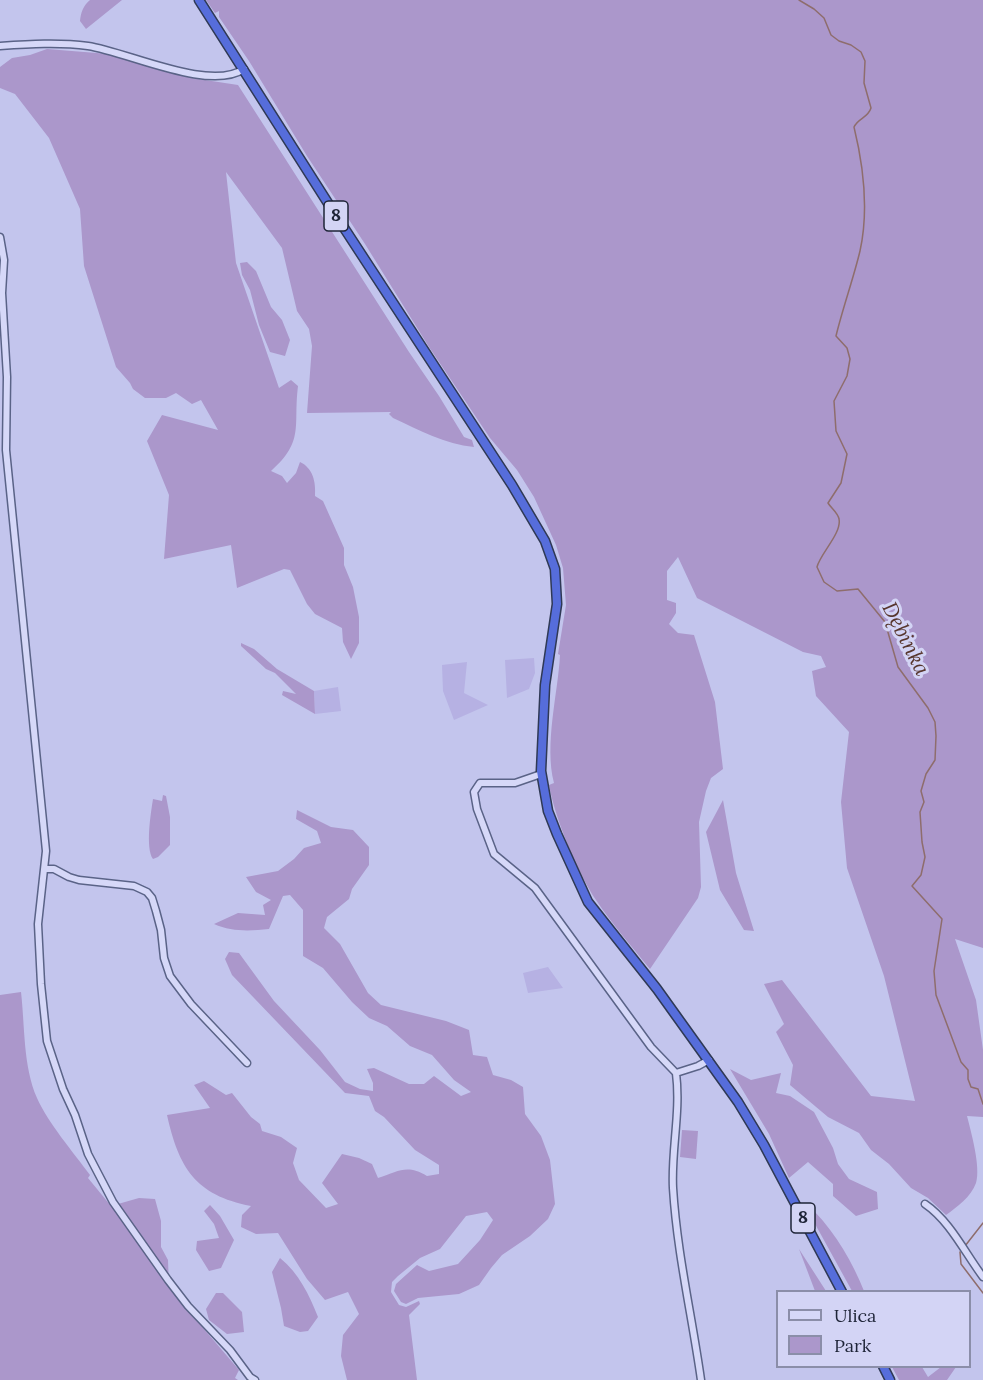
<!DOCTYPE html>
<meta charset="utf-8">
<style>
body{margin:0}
#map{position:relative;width:983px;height:1380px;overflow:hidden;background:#c3c5ed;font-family:Lora,serif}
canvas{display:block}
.legend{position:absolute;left:776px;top:1290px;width:195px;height:78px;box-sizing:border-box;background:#d3d4f5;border:2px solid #8b8ea9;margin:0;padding:8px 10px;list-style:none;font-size:18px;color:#1e2437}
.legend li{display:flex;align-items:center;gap:12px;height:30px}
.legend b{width:30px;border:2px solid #8b8ea9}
</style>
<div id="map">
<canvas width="983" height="1380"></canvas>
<ul class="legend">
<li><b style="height:8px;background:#d6d8f8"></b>Ulica</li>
<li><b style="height:16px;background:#ab97cb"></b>Park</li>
</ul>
</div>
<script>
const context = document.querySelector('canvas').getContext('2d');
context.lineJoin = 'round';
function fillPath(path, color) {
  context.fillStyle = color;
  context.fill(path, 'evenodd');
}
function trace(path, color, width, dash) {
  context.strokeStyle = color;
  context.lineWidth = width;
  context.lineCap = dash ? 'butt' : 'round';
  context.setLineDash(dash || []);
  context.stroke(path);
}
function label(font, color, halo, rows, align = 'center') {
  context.font = font + ' Lora,serif';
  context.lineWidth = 6;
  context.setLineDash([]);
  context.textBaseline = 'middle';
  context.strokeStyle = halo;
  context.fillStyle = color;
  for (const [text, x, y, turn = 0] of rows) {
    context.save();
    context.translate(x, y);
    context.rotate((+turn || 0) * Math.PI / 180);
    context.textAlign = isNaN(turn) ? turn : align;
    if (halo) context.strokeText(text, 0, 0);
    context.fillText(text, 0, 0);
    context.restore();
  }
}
fillPath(new Path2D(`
 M534,658L535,673L529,689L507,698L505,660Z
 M467,662L464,693L488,705L454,720L443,691L442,665Z
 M338,687L341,711L315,714L314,691Z
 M548,967L563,988L528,993L523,973Z`), '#b6b1e3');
fillPath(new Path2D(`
 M90,0H122L86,29L80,21C81,12 83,6 90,0Z
 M206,0H983V948L955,939L976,1000L983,1050V1117L967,1116C971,1132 981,1167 976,1183C971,1197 957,1207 946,1215L928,1198L911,1188L889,1164L871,1150L859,1133L828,1117L790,1085L793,1065L776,1032L784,1024L764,984L782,980L871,1096L915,1101L884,976L847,868L841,802L849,732L816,696L812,671L826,667L821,656L803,652L697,598L678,557L667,571V600L676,603V613L669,624L678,633L694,635L715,702L723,769L711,778L706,791L699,822L701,887L698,898L650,969C632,947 612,924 596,900C577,872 555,818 549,785L554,783C544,744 558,694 560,655L558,654L566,605L563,568L556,545L534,497L517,470L490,438L429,347L365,244L307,156L249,61L219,17V11L215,13Z
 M47,49L109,54L192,78L238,85L409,352L439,396L464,437L472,440L474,447C445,444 419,430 393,418L389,414L391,412L307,413L312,346L309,329L297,311L282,248L226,172L236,263L279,388L291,380L298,386C293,426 305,441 271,471L282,476L287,483L296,473L300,462C313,468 316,482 315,496L323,501L344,548V565L353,587L359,617V643L351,659L343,642L342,628L315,614L307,604L290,570L284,569L237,588L231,545L164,559L169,495L147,441L162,415L218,430L201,400L192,404L176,393L166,398H145L133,389L130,383L116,367L84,266L80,209L49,138L15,94L0,88V67L12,58L30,55Z
 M247,262L256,271L271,307L282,320L290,340L285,356L270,352L259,325L250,290L242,275L240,263Z
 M241,643L254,649L277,669L314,691L315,714L282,695L283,691L296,694L275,673L266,669L241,646Z
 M163,795L166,796L170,817V845L158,857L153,859C145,848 151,812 153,799L162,801Z
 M723,800L736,873L754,931L744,930L720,890L706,832Z
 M297,810L331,827L353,830L369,847V865L352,889L349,899L327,917L324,928L340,944L368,993L381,1005L446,1021L469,1030L473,1055L487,1057L493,1075L511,1080L523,1087L525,1114L541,1136L550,1160L555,1204L548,1219L530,1236L502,1255L491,1268L479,1285L459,1294L418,1298L406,1304L401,1302L394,1291L396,1284L417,1265L429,1271L458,1264L480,1240L493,1220L487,1212L466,1216L440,1249L420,1258L398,1276L392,1282L391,1292L399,1305L406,1307L419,1301L420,1304L409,1315L417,1380H347L341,1356L343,1335L359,1314L348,1292L325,1300L307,1279L278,1233L256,1234L241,1227L242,1215L251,1206C195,1195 179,1168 167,1115L210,1108L194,1085L204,1081L226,1095L232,1093L251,1117L260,1124L262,1131L281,1137L297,1148L293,1163L299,1180L326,1208L338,1204L322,1183L342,1154L359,1158L372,1164L378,1178C399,1171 407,1164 427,1176L439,1174V1165L415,1150L384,1117L375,1111L369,1096L345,1093L232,975L225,959L229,952L239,953L274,1001L320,1050L345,1082L360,1089L373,1091V1083L367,1069L374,1068L409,1084H424L434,1076L461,1096L471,1092L454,1080L432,1055L410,1046L387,1026L369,1018L352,1002L323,968L303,956V910L290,895L283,896L269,929C250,931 232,932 214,924L238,913L265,915L263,905L271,900L256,892L246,877L278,871L294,859L304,848L321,843L317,831L296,819Z
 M21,992C25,1027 23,1066 37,1098C48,1123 74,1153 90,1175L88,1178L111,1206L139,1198L155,1199L161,1221V1247L168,1260L169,1288L239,1370L235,1378L238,1380H0V995Z
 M730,1069L751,1080L781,1073L776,1093L790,1096L814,1112L833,1148L838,1164L849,1179L877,1192L878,1209L856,1216L833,1196V1184L808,1162L789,1178L769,1134Z
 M682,1130L698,1131L696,1159L680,1157Z
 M210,1205L220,1216L234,1240L221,1268L209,1271L196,1250L197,1241L219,1238L214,1224L204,1211Z
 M815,1212C836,1234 853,1263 864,1291H852L809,1213Z
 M799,1249L826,1291H815Z
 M280,1258C299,1273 309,1295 318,1317L308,1331L300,1332L284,1326L281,1308L272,1272Z
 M216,1293H223L242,1312L244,1332L227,1334L209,1320L206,1309Z
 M892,1367H922L928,1377L941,1367H956L947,1380H899Z`), '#ab97cb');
trace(new Path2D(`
 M799,0L814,9L824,18L831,35L839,41L851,45L861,52L865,61L864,83L871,108C868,118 858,118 854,127C864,168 869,210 860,251C853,280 843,307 836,336L847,348L850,359L847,376L834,401L836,431L847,454L841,483L828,503C831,508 838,513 839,519C842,533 820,554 817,567L824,582L837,591L858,589L885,622L898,667L928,708L935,722L936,736L935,760L926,774L921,791L924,802L920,812L922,842L925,857L921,875L912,886L942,919L934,971L936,995L961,1062L968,1070V1079L971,1087L978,1089L983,1104
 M965,1246L983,1223
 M960,1252L961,1264L983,1293`), '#8e6d6c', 1.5);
const minor = new Path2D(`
 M0,46C29,44 59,42 88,46C128,52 209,92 244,69
 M0,237L4,260L2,293L7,377L6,450L46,851L38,924L41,984L47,1041L63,1089L75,1115L88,1154L113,1202L168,1280L188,1306L230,1350L250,1377L255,1380
 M541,774L515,783H480L474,792L477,809L494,854L535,888L651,1047L676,1073L698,1066L709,1060
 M44,869H54L69,877L79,880L134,886L147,892L152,898L156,911L161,930L164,958L170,976L191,1004L247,1063
 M676,1073C681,1112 671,1150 673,1188C677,1253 692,1316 701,1380
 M925,1204C950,1221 965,1253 983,1277`);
const highway = new Path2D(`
 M199,0L333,211L512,485L545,541L555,569L557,604L545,685L541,771L548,811L557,834L588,902L657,989L738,1102L764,1145L842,1292
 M883,1366L890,1380`);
trace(minor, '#5a6387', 9);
trace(highway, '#2f3955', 11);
trace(minor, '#d6d8f8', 6);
trace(highway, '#566ddb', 8);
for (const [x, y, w] of [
 [336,216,24],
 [803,1218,24]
]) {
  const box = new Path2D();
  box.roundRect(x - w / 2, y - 15, w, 30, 4.5);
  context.fillStyle = '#d3d4f5';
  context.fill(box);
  trace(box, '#1e2437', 1.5);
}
label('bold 18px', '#1e2437', null, [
 ["8",336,216],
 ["8",803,1218]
]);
label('italic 21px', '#57362e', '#d3d4f5', [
 ["Dębinka",905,639,63]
]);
</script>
